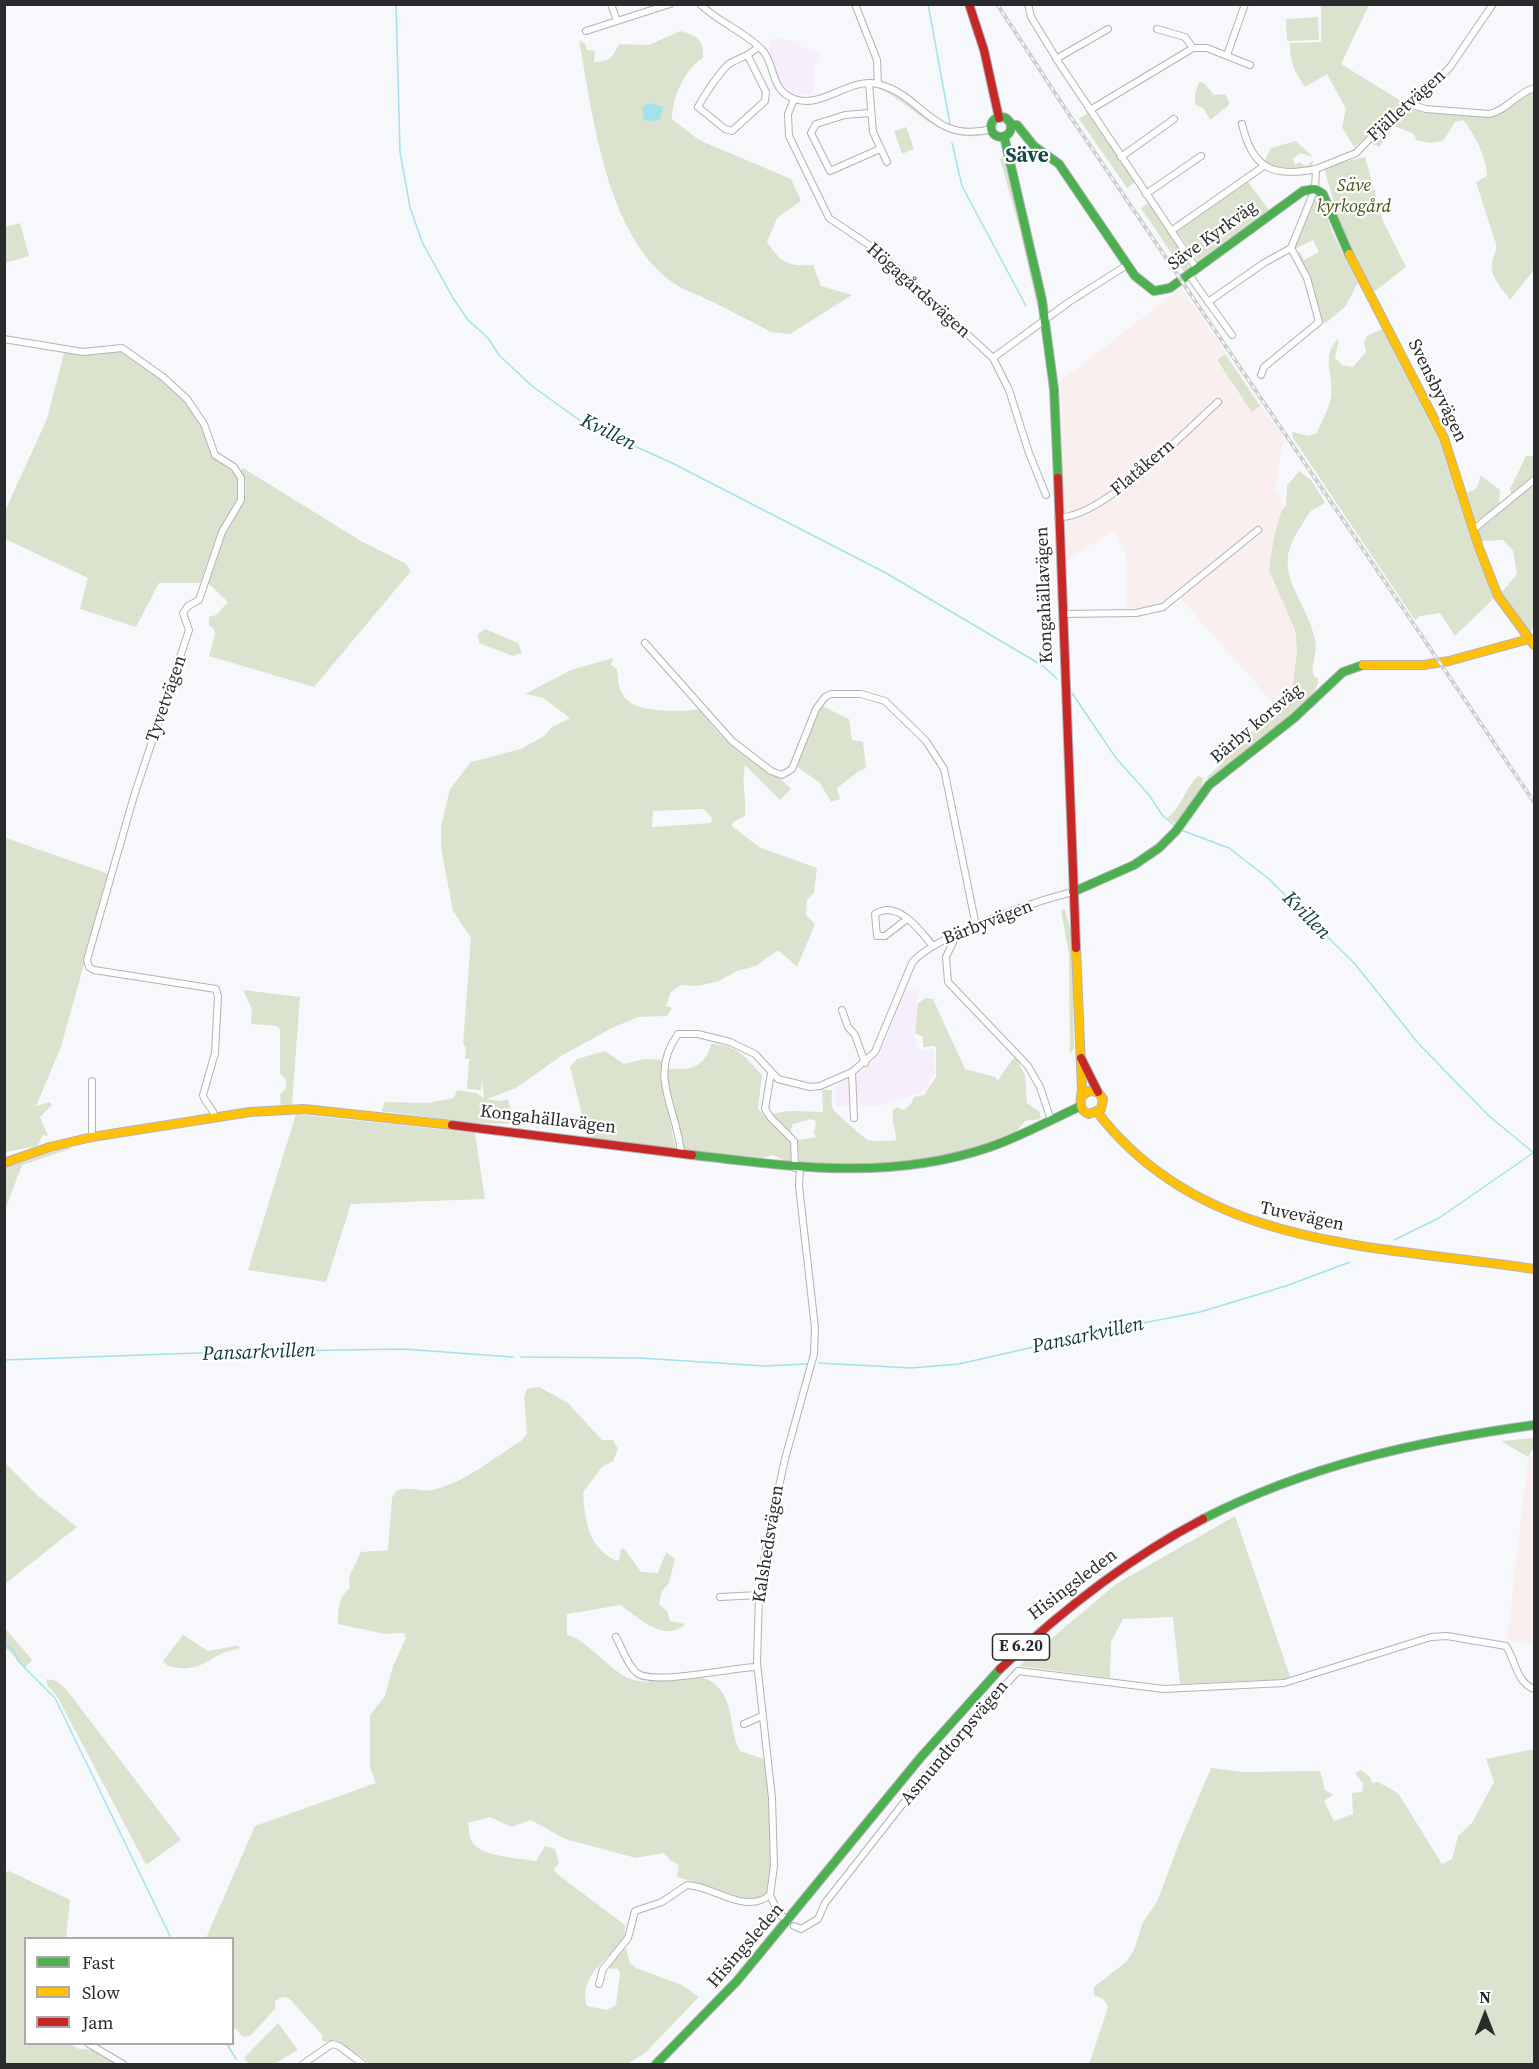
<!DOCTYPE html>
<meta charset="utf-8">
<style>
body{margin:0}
#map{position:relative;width:1539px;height:2069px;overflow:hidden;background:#f7f8fc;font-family:"Source Serif 4",serif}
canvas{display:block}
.frame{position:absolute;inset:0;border:6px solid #2a2b2d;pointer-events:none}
.legend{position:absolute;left:24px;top:1937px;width:210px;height:108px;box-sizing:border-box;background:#fff;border:2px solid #aaaaab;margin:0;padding:8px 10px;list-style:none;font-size:18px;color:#2a2b2d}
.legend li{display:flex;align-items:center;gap:12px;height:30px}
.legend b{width:30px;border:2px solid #aaaaab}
.north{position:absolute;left:1455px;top:1985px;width:60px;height:60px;-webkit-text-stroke:4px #fff;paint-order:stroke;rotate:0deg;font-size:16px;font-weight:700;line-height:24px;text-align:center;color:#2a2b2d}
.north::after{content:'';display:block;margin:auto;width:21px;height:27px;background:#2a2b2d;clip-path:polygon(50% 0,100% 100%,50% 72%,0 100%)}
</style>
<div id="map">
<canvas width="1539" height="2069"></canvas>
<div class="frame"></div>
<ul class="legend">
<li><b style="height:8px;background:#4caf50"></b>Fast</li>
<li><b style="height:8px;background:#ffc107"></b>Slow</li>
<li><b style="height:8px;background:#c62828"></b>Jam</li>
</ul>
<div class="north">N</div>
</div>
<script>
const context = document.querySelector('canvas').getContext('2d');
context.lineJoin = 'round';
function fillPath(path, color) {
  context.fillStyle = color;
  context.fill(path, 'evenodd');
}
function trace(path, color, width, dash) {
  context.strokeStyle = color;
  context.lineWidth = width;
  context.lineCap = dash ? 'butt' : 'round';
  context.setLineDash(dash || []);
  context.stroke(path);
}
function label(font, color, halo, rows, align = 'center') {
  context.font = font + ' "Source Serif 4",serif';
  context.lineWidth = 4.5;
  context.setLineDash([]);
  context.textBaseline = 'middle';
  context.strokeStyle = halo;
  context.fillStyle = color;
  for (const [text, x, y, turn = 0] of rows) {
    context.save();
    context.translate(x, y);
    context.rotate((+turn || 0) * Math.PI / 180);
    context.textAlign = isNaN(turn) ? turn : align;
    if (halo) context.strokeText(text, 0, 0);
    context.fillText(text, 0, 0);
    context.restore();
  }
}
fillPath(new Path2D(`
 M1181,288L1284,438L1275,488L1281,498L1282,509L1274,536L1269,570L1292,620L1297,649L1293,684L1288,698L1279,710L1177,594L1150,607L1126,609L1125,553L1114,530L1066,561L1058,383Z
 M1533,1456L1534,1457V1645L1507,1640L1528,1457Z`), '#faefef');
fillPath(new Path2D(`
 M774,38L784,39L820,54L815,64L813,95L795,94L778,81L769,55V42Z
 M905,988L917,991L918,1014L913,1035L919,1050L934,1051L935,1072L924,1091L885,1105L837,1106L835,1087L870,1065L885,1044Z`), '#f6effb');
fillPath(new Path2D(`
 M1321,5H1369L1341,64L1406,104L1354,147L1342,127L1346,109L1327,74L1305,87C1295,73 1289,60 1290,43L1321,42Z
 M1318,17L1319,40L1287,41L1286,19Z
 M680,31C697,35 704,40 703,58C685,68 672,98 672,119L699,140L791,179L801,201L777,218L767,242C782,264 787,266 813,265L821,286L852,295L790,334L771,332C750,321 728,309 706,299C694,293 679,288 669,280C605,229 593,116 579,40L585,44L587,50L595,51L594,62C609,62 613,57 619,44L649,45Z
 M1199,82L1204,83L1214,95L1225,94L1229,102L1228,106L1210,120L1204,109L1195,104V93Z
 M873,86C920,92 923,144 990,131V134C936,147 917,103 873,86Z
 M1534,91V270L1510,300C1503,290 1489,276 1492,262C1494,254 1497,252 1496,244L1476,182L1487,176C1487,158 1474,133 1463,120L1455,122L1443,141L1429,143L1416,140L1414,134L1394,126L1379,147L1371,143L1392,122L1410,110L1498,116L1520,97Z
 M1088,113L1135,182L1127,188L1079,119Z
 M906,127L914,149L902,154L894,131Z
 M1296,141L1313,157L1300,153L1293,159L1295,165L1299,162L1306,166L1314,160L1311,168L1290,171L1263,164L1271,148Z
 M1365,157L1383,221L1406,267L1374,292L1343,232L1325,172L1326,166Z
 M1003,158L1008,169L1040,306H1037L1020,230L1000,159Z
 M1248,182L1269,210L1198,261L1177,231Z
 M1315,195L1322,200L1332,232L1358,283L1345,307L1326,323L1322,322L1309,275L1296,254L1300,252L1304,260L1319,252L1313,240L1295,249L1293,247Z
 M1148,203L1187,259L1189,267L1185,273L1141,208Z
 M20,223L29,256L5,263V227Z
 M1382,329L1439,440L1475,553L1494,598L1455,636L1440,613L1420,616L1415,620L1293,438L1292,432L1309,436L1317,433C1321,423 1327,412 1330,402C1337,378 1318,357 1339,338L1335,358L1342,365L1353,367L1366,352L1364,343L1367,336Z
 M121,350L188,401L204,426L213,457L233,472L239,483V497L218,533L200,583H159L136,627L80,609L88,578L5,539L4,513L47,419L64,353L94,355Z
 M1225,354L1260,406L1252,412L1217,360Z
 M1534,453V624L1530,635L1501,593L1517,574L1513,550L1503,540L1480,541L1478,529L1491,521L1513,500L1510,489L1526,456H1534Z
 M243,468L361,541L405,563L411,571L314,687L209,656L215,635L214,629L209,625V617L216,615L228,602L206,581L227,528L245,499L246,483L241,470Z
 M1299,471L1311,480L1325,502C1321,507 1315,507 1310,512C1306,516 1304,523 1300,528C1269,572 1305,595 1315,639C1318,652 1311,662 1313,675L1318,679C1323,701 1228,764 1209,781L1207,777L1224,762L1225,752L1279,710L1288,698L1293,684L1297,649L1295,630L1269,570L1274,536L1282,509L1286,506L1287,486Z
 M1480,475L1500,490L1499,507L1476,521L1467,492C1478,490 1479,486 1480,475Z
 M485,629L518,643L522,653L513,656L479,643L478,634Z
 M613,658L611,665L617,669C618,682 619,695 631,703C643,712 686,712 701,709C711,727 729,745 746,757C762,768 778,774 791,789L780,800L745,765C741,785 747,797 745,816L733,822L732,826L759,847L817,868L814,893L807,900L806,915L815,924L797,967L778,950L756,966L737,971L719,981L698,986L681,985L671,992L666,1006L672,1008L667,1016L638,1017L612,1028L561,1056L516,1088L487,1099L500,1101L508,1099L515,1124L476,1123L381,1111L385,1102L428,1103L454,1098L457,1090L476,1093L484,1098L482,1077L481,1090L467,1089L469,1061L472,1059H465L466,1047L463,1044L471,938L453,911L441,847V827L450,789L471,762L521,749L544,736L552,727L570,718L543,698L525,694L571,670ZM703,809L712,818L711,823L652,827L653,811Z
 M820,705L849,719L852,740L863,742L866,768L859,771L837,788L840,799L831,802L820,783L796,766Z
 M1198,776L1203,778L1201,791L1177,825L1167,818C1182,807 1185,788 1198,776Z
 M6,838L109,874L61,1047L36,1106L50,1102L52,1105L40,1117L48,1136L43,1135L37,1146L5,1152Z
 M1061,910H1065L1072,935L1074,1049L1070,1053L1069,954Z
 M243,990L300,997L292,1105L281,1106L280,1094L286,1088V1080L280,1074V1029L277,1026L251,1024L252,1009Z
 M926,998L933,999L965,1069L995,1077L998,1080L1015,1056L1025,1075L1027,1103L1040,1112L1041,1119L1025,1121L1016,1132L1004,1139L933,1160L860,1169L800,1165L797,1140L817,1137L814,1134L816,1121L811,1119L793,1124L790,1133L791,1144L788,1143L792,1146V1164L773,1155L759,1159L683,1151L664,1077V1068C688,1071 705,1069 711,1044C738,1045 745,1057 762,1075L758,1109L766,1117C784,1108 802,1112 823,1112L822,1090H832C832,1095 831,1105 833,1109C835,1113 864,1138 868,1140C874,1142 889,1141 896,1140C896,1129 891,1121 893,1110L897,1107L904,1110L911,1104L914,1097L924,1095L936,1077V1048L934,1046L923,1047V1037L915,1033L918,1003Z
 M605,1051L624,1064L644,1059L662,1060L660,1075L676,1150L588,1138L570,1067L577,1059Z
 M296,1114L475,1133L485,1199L351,1204L326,1282L248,1270Z
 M64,1148H73L22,1165L5,1210V1168Z
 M539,1387L568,1403L602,1440H613L618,1449L613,1461L602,1467L583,1492C585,1521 588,1548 617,1561L620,1558V1550L624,1548L641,1572L658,1573L666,1552L675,1559L669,1583L662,1591L659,1604L667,1611L670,1621L685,1624C665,1644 638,1617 620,1605L567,1614V1635C588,1639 611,1674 634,1680C659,1687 699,1665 718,1687C735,1706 729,1731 740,1751L767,1760L773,1878L766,1896L752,1900L677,1877L679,1865L671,1861L664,1853L636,1858L565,1839L531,1820L511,1827L490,1817L468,1823C469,1828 469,1837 472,1842C482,1857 518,1858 536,1861L545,1846L555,1849L559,1863L554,1869L557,1874L625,1925L624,1941C607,1958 578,1978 587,2006L607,2010L616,2005L620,1974L618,1969L606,1968L626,1948L630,1963L636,1968L682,1985L699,1997L645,2053L627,2064H369L365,2059L335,2040L325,2042L322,2040V2035L289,1998L283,1997L275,2001V2009L251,2035L243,2037L233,2026L232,1938H206L255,1826L376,1783L370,1768V1715L385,1696L393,1666L406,1638L404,1633L385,1634L338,1624C338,1609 338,1598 350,1588L349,1577L361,1552L388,1550L392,1498L396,1491C410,1485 422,1494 436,1489C467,1481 495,1457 521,1441L527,1434L524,1397L527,1389Z
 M1534,1438V1450H1532L1528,1457L1501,1441Z
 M5,1463L38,1496L77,1527L5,1584Z
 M1235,1516L1291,1679L1180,1684L1173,1617L1123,1619L1111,1642L1110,1678L1019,1666L1116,1584Z
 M4,1627L32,1660L25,1668L5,1647Z
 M183,1635L208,1651L235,1646H239V1649C210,1652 203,1676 168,1666L163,1661Z
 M46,1679L57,1681L66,1689L181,1840L146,1865L58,1698L48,1686Z
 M1534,1749V2064H1089L1108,2007L1103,1999L1094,1995V1987L1126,1962L1134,1950L1143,1922L1157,1902L1179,1843L1211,1768L1245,1772L1320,1771L1325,1790L1333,1795L1324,1801L1334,1821L1353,1814L1352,1793L1362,1792L1363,1784L1355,1773L1361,1770L1370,1777L1372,1783L1378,1782L1398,1793L1442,1864L1452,1859L1458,1836L1472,1823L1494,1782L1486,1759Z
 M9,1871L70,1900L66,1938H26V2044H69L79,2049L98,2050L117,2064H5L4,1873Z
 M278,2023L298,2050L274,2064H249L244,2058Z`), '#dbe3cf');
fillPath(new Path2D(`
 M650,103L663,107L660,120L646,121L643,119V106Z`), '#a4e2eb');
trace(new Path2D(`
 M396,4L400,152L410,207L422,242L453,298L468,320L488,338L499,355L532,386L582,422L674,464L886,573L1043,666L1057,679
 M928,4L950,124
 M952,143L962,186L1026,306
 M1072,693L1116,758L1149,795L1163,816L1174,825
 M1181,830L1229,848L1269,879L1355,964L1418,1043L1489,1116L1534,1153
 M1394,1240L1439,1218L1533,1153
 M521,1357L640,1358L765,1366L807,1364
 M4,1360L226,1352L403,1349L513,1357
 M819,1363L911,1368L959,1364L1117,1328L1200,1312L1286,1286L1350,1262
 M4,1644L13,1649L18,1661L55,1698L171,1938
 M227,2044L236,2059`), '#a4e2eb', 1.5);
const street = new Path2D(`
 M611,4L617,21
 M700,4C719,23 746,32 763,51C776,66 770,90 794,99C823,109 849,77 878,84C925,96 931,144 992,129
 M855,4L877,60L878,84
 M1028,4L1031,17L1061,66L1197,269
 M1157,29L1185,37L1193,48
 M586,31L670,4
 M1227,55L1245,4
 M748,56L766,92L765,101L732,131L725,129L698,107C703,97 721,70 729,64C739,58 749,56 758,47
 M1056,59L1108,29
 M869,83L873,132L887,162
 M794,99L788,114L789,136L829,218L875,249L993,358L1009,390L1029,453L1046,495
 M1412,105L1426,109L1489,114C1506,111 1517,93 1534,88
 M1090,110L1193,48H1207L1250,65
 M870,113L845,115L816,124L811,133L830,171L880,149
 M1242,124C1252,168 1272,178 1316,169
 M1121,157L1174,119
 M1146,194L1201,156
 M1171,231L1264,166
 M1189,275L1232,335
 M1208,302L1264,263L1291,248L1315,189L1316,169L1356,153L1378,130L1423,96L1450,67L1493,4
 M4,339L83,352L122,348L163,377L187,399L204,424L215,455L234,467L241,478V500L222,532L199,600L188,606L183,613L189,630L134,796L87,960L89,967L94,970L216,989L218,996L215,1053L203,1095C205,1104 213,1107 215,1117
 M993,358L1069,302L1127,265
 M1261,375L1264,367L1319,322L1307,278L1291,248
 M1058,517C1099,521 1187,430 1218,402
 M1474,529L1534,480
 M1062,614L1136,613L1163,607L1258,530
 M645,643L732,741L771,771L782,775L792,769L816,709L825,697L831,694H861L885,701L926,741L944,769L976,926
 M907,919L885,936H877L875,914C897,899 920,930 932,945
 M957,934L946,957L948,982L1028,1066L1040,1087L1051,1120
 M842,1010L848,1027L855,1035L865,1063
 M852,1072L854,1118
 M771,1073L765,1109L771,1118L794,1141L795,1168
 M92,1137V1081
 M681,1154C678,1109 647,1077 678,1034H698L730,1042L755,1054L778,1079L810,1087L820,1086L852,1072L875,1052L912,963C931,937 1039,900 1073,892
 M720,1597L759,1595
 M616,1637C622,1648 628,1666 637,1673C653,1686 734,1667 757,1667
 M744,1724L762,1716
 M785,1919L777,1910L770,1895L774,1866L772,1798L757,1663L759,1595L767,1541L785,1459L814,1354L815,1328L799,1186L800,1168
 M794,1926L801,1929L818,1919L825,1903L931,1768L1018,1671L1164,1689L1284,1683L1431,1637L1447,1636L1506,1646C1516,1661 1516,1682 1534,1689
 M599,1984L603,1969L628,1938L635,1911L662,1902L687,1885C714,1886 745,1915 770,1895
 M89,2044L123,2064
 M303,2064L332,2044L339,2046L363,2064`);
const fast = new Path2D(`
 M991 127a10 10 0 1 1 20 0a10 10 0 1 1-20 0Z
 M1011,125H1017L1034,146L1059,164L1135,276L1154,291L1170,288L1303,191L1315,189L1323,194L1349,254
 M1004,136L1042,300L1054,389L1058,478
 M1073,892L1134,865L1159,848L1176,831L1209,785L1294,718L1343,672L1363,665
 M692,1155C794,1167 891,1181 990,1147C1022,1136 1050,1120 1081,1106
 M1203,1519C1308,1465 1418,1441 1534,1425
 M656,2064L737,1981L921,1757L1000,1669`);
const slow = new Path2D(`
 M1349,254L1444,438L1479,548L1498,596L1534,645
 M1363,665H1424L1449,661L1529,639
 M1076,948L1082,1089C1081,1099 1077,1110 1089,1114L1101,1109L1103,1099L1098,1092L1089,1091L1082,1096
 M1098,1113C1203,1250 1380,1245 1534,1269
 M4,1163L50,1147L92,1137L250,1112L304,1109L452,1125`);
const jam = new Path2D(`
 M969,4L984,50L999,118
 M1058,478L1076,948
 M1081,1058L1098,1092
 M452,1125L692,1155
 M1000,1669C1062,1610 1127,1559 1203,1519`);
trace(street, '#b2b3b6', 8);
trace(fast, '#b2b3b6', 10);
trace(slow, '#b2b3b6', 10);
trace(jam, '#b2b3b6', 10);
trace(street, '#fefeff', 6);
trace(fast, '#4caf50', 8);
trace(slow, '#ffc107', 8);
trace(jam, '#c62828', 8);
const rail = new Path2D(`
 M997,4L1066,110L1534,802`);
trace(rail, '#cdcece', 4);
trace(rail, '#fff', 1.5, [4.5]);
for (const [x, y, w] of [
 [1021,1647,57]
]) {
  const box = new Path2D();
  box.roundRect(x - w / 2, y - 13, w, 26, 4.5);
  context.fillStyle = '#fff';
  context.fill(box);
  trace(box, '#2a2b2d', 1.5);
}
label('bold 16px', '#2a2b2d', null, [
 ["E 6.20",1021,1647]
]);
label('18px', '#2a2b2d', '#fff', [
 ["Fjälletvägen",1407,106,-42],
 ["Säve Kyrkväg",1213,236,-36],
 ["Högagårdsvägen",918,291,42],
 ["Svensbyvägen",1437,391,64],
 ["Flatåkern",1143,468,-40],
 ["Kongahällavägen",1045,595,-92],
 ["Tyvetvägen",167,699,-71],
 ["Bärby korsväg",1257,724,-40],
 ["Bärbyvägen",988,923,-21],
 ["Kongahällavägen",548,1120,7],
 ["Tuvevägen",1302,1217,12],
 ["Kalshedsvägen",769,1544,-81],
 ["Hisingsleden",1073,1585,-37],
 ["Asmundtorpsvägen",955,1743,-50],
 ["Hisingsleden",746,1946,-49]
]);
label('italic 18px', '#41530f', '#fff', [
 ["Säve",1354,186],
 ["kyrkogård",1354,207]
]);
label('italic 20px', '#0e393e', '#fff', [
 ["Kvillen",608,433,26],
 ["Kvillen",1306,916,45],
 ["Pansarkvillen",1088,1336,-12],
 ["Pansarkvillen",259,1353,-2]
]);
label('bold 21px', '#114d45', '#fff', [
 ["Säve",1027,157]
]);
</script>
